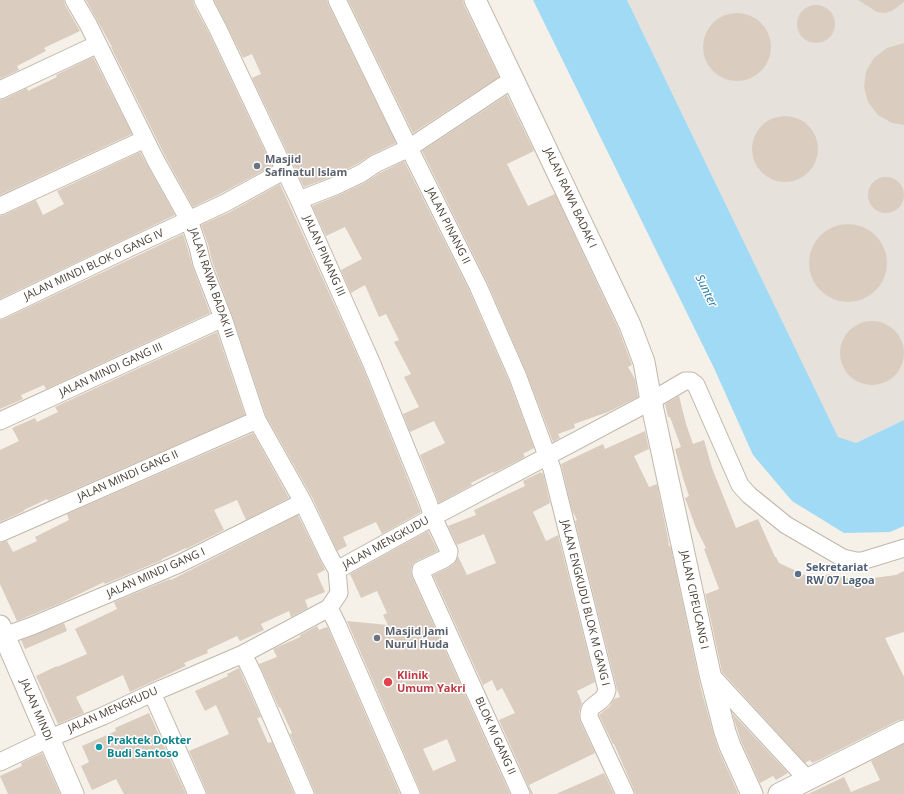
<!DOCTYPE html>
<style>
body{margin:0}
canvas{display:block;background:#f5f0e8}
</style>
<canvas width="904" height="794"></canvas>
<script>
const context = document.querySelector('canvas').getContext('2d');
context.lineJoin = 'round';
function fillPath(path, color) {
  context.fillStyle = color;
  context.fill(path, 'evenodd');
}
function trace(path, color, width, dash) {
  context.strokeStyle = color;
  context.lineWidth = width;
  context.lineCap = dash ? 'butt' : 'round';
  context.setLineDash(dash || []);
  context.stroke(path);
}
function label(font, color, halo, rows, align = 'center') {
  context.font = font + ' "Open Sans",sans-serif';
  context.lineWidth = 3;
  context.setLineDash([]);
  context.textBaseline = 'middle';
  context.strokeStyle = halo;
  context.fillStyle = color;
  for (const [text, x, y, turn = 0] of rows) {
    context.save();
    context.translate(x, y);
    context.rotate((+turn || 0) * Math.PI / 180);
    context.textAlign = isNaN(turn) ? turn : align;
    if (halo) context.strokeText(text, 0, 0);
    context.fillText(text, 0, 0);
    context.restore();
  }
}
fillPath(new Path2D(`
 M627,0H904V420L856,443L838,438Z`), '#e7e1dc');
fillPath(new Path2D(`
 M533,0H627L838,437L856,443L904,420V526L890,532L844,533L792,501L753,455L714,368Z`), '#a1daf5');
fillPath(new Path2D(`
 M0,0H64L65,5L80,31L44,48L46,51L17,66L19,70L0,79Z
 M86,0H193L194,5L209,33L272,166L220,194L193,207L165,156L111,47H112Z
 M214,0H327L328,4L396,143L371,155L357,164L331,177L304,187L252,78L261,74L252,54L243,58Z
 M348,0H463L464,5L499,77L413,133Z
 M858,0H904V2L892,11L885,13L877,12Z
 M797 24a19 19 0 1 1 38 0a19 19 0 1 1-38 0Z
 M703 47a34 34 0 1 1 68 0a34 34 0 1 1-68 0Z
 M904,43V125L892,123L878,115L868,102L864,87L866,71L874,58L887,48Z
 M93,57L132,134L0,195V100L4,99L27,88L28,91L57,77L56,75Z
 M507,95L534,151L507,164L528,206L555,194L619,330L632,365L628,367L635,379L638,397L608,412L574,424L575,428L558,434L560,438L553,442L527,374L487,282L422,151Z
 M752 149a33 33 0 1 1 66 0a33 33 0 1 1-66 0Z
 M140,152L175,215L0,299V216L4,215L36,200L43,215L64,204L57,191Z
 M404,161L469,290L509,381L534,448L523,454L525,457L494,473L493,472L471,483L472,485L439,503L420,455L445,443L434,421L410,432L403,414L419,407L404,377L411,374L394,342L399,340L386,314L379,317L365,285L351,293L341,270L362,259L345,227L326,236L312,206L339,195L366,182L380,173Z
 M868 195a18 18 0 1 1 36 0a18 18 0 1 1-36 0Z
 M280,184L363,368L421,512L382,534L376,522L343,537L347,546L337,551L312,497L266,416L232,315L212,261L208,244L201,225L230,212Z
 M809 263a39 39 0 1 1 78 0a39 39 0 1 1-78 0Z
 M183,234L188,250L193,268L210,313L46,389L44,385L21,395L23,399L0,409V320L4,319Z
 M840 353a32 32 0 1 1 64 0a32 32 0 1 1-64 0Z
 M217,332L245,415L48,501L47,499L24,510V511L0,522V450L19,441L12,428L35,418L37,422L58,412L55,407Z
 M679,396L686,424L693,444L704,440L712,468L736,528L758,519L775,557H776L779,563L816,580L828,574L858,580L896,575L904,571V632L885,638L904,677V719L899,720L819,760L812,763L810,760L805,763L722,672L705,593L706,594L719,589L704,549L706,548L696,528L685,498L689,496L683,478L675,449L681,447L670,417H668L665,404Z
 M645,431L649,449L634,456L649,487L657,484L669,543L668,544L671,548L701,689L714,736L719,751L738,793L737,794H635L634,790L614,744H613L599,715L610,706L614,699L620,697L617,689L575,521L577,520L572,510L561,464L603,444L605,449Z
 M253,433L289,498L246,520L237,500L214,510L224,530L186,549V548L162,559V560L105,584L104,582L61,603L17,621L0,584V543L7,541L13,552L37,541L35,537L69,520L67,514Z
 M541,472L542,474L543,473L550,503L533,512L546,541L558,535L595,682L577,691L582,703L579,712L580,721L595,753L529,785L533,794H531L530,790L499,720L515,713L502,688L497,691L492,680L483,685L433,575L448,568L454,564L458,556L467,575L496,563L484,534L457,545L448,526L476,515L474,510L525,486L523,481Z
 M298,515L325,570L317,574L325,592L305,600L308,608L291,617L289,611L261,624L264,630L240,641L237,636L207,650L208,653L184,663L186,666L130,692L123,675L76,697L84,713L58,724L36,676L57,666V667L87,654L75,629L117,609L114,602L170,579L171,580Z
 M428,531L438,551L417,561L413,564L411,570L412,577L510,794H421L420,790L347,621L388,625L383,615L387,613L377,591L361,598L350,574ZM447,739L456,761L433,771L423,749Z
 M64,623L67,631L25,649L21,640Z
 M317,626L319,630L327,627L328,628L400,794H315L314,790L290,734L292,733L280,707L279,708L259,664L277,657L273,649L300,637V635Z
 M239,668L261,717L257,718L268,743L272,742L294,794H207L206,790L189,751L229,734L216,705L205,711L195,691L228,676L227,674Z
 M149,713L186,794H124L116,779L92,790L81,766L89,762L82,746L116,731L115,728Z
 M732,713L788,773L776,780L773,776L760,783L741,741Z
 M904,744V794H808L844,777L851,792L880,780L871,761Z
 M42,753L60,794H8L0,776L22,766L21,763Z
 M604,773L614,794H556Z`), '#dacdbf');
const minor = new Path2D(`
 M74,0L88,24L156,161L189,220L198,247L202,264L223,318L257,420L303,502L329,556L337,570
 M203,0L218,29L299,200L372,364L428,502L433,517L449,551L448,556L444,559L421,570V573L521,794
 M337,0L409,148L478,286L518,377L552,469L607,690C606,694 604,698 600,701C593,707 589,706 589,717L625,794
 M0,90L98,44
 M299,200L335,186L362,173L375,164L409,148L513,79
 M0,206L145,139
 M0,310L133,246L225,203L285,170
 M0,421L223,318
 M0,533L257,420
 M329,608L337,624L411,794
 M4,636L32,626L179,564L303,502
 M243,654L253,674L305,794
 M710,674L808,780
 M152,693L197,794
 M0,762L48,739L103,716L152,693L243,654L329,608L339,593L337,570L433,517L651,401L685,381H691L696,385L740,485L749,495L786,525L843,558L856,561H862L904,548`);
const tertiary = new Path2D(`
 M475,0L513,79L630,325L644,362L651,401L710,674L725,732L730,746L752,794
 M0,626L73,794
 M779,794L904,731`);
trace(minor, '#c1b7aa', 19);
trace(tertiary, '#c1b7aa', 23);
trace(minor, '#fff', 17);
trace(tertiary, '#fff', 21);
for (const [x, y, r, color] of [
 [257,166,4,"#6b7280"],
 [798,574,4,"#5c6f8a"],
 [377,638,4,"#6b7280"],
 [388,682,5,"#e0444e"],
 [99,747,4,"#0f9aa8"]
]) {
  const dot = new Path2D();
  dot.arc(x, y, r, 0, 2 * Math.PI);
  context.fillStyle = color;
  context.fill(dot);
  trace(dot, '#fff', 1.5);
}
label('bold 11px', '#5b616d', '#fff', [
 ["Masjid",265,160],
 ["Safinatul Islam",265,173],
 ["Masjid Jami",385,632],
 ["Nurul Huda",385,645]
], 'left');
label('11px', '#494036', '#fff', [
 ["JALAN RAWA BADAK I",570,198,65],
 ["JALAN PINANG II",448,226,63],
 ["JALAN PINANG III",324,256,66],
 ["JALAN MINDI BLOK 0 GANG IV",94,265,-25],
 ["JALAN RAWA BADAK III",211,283,71],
 ["JALAN MINDI GANG III",111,370,-25],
 ["JALAN MINDI GANG II",128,476,-24],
 ["JALAN MENGKUDU",386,543,-29],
 ["JALAN MINDI GANG I",156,573,-24],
 ["JALAN CIPEUCANG I",694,600,78],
 ["JALAN ENGKUDU BLOK M GANG I",585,603,76],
 ["JALAN MINDI",36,710,67],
 ["JALAN MENGKUDU",113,710,-24],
 ["BLOK M GANG II",495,736,66]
]);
label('bold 11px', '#4e5e75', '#fff', [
 ["Sekretariat",806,568],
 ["RW 07 Lagoa",806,581]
], 'left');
label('bold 11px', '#be3a42', '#fff', [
 ["Klinik",397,676],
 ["Umum Yakri",397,689]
], 'left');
label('bold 11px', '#0d838f', '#fff', [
 ["Praktek Dokter",107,741],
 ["Budi Santoso",107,754]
], 'left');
label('italic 12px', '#2479a2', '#fff', [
 ["Sunter",706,291,64]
]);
</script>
